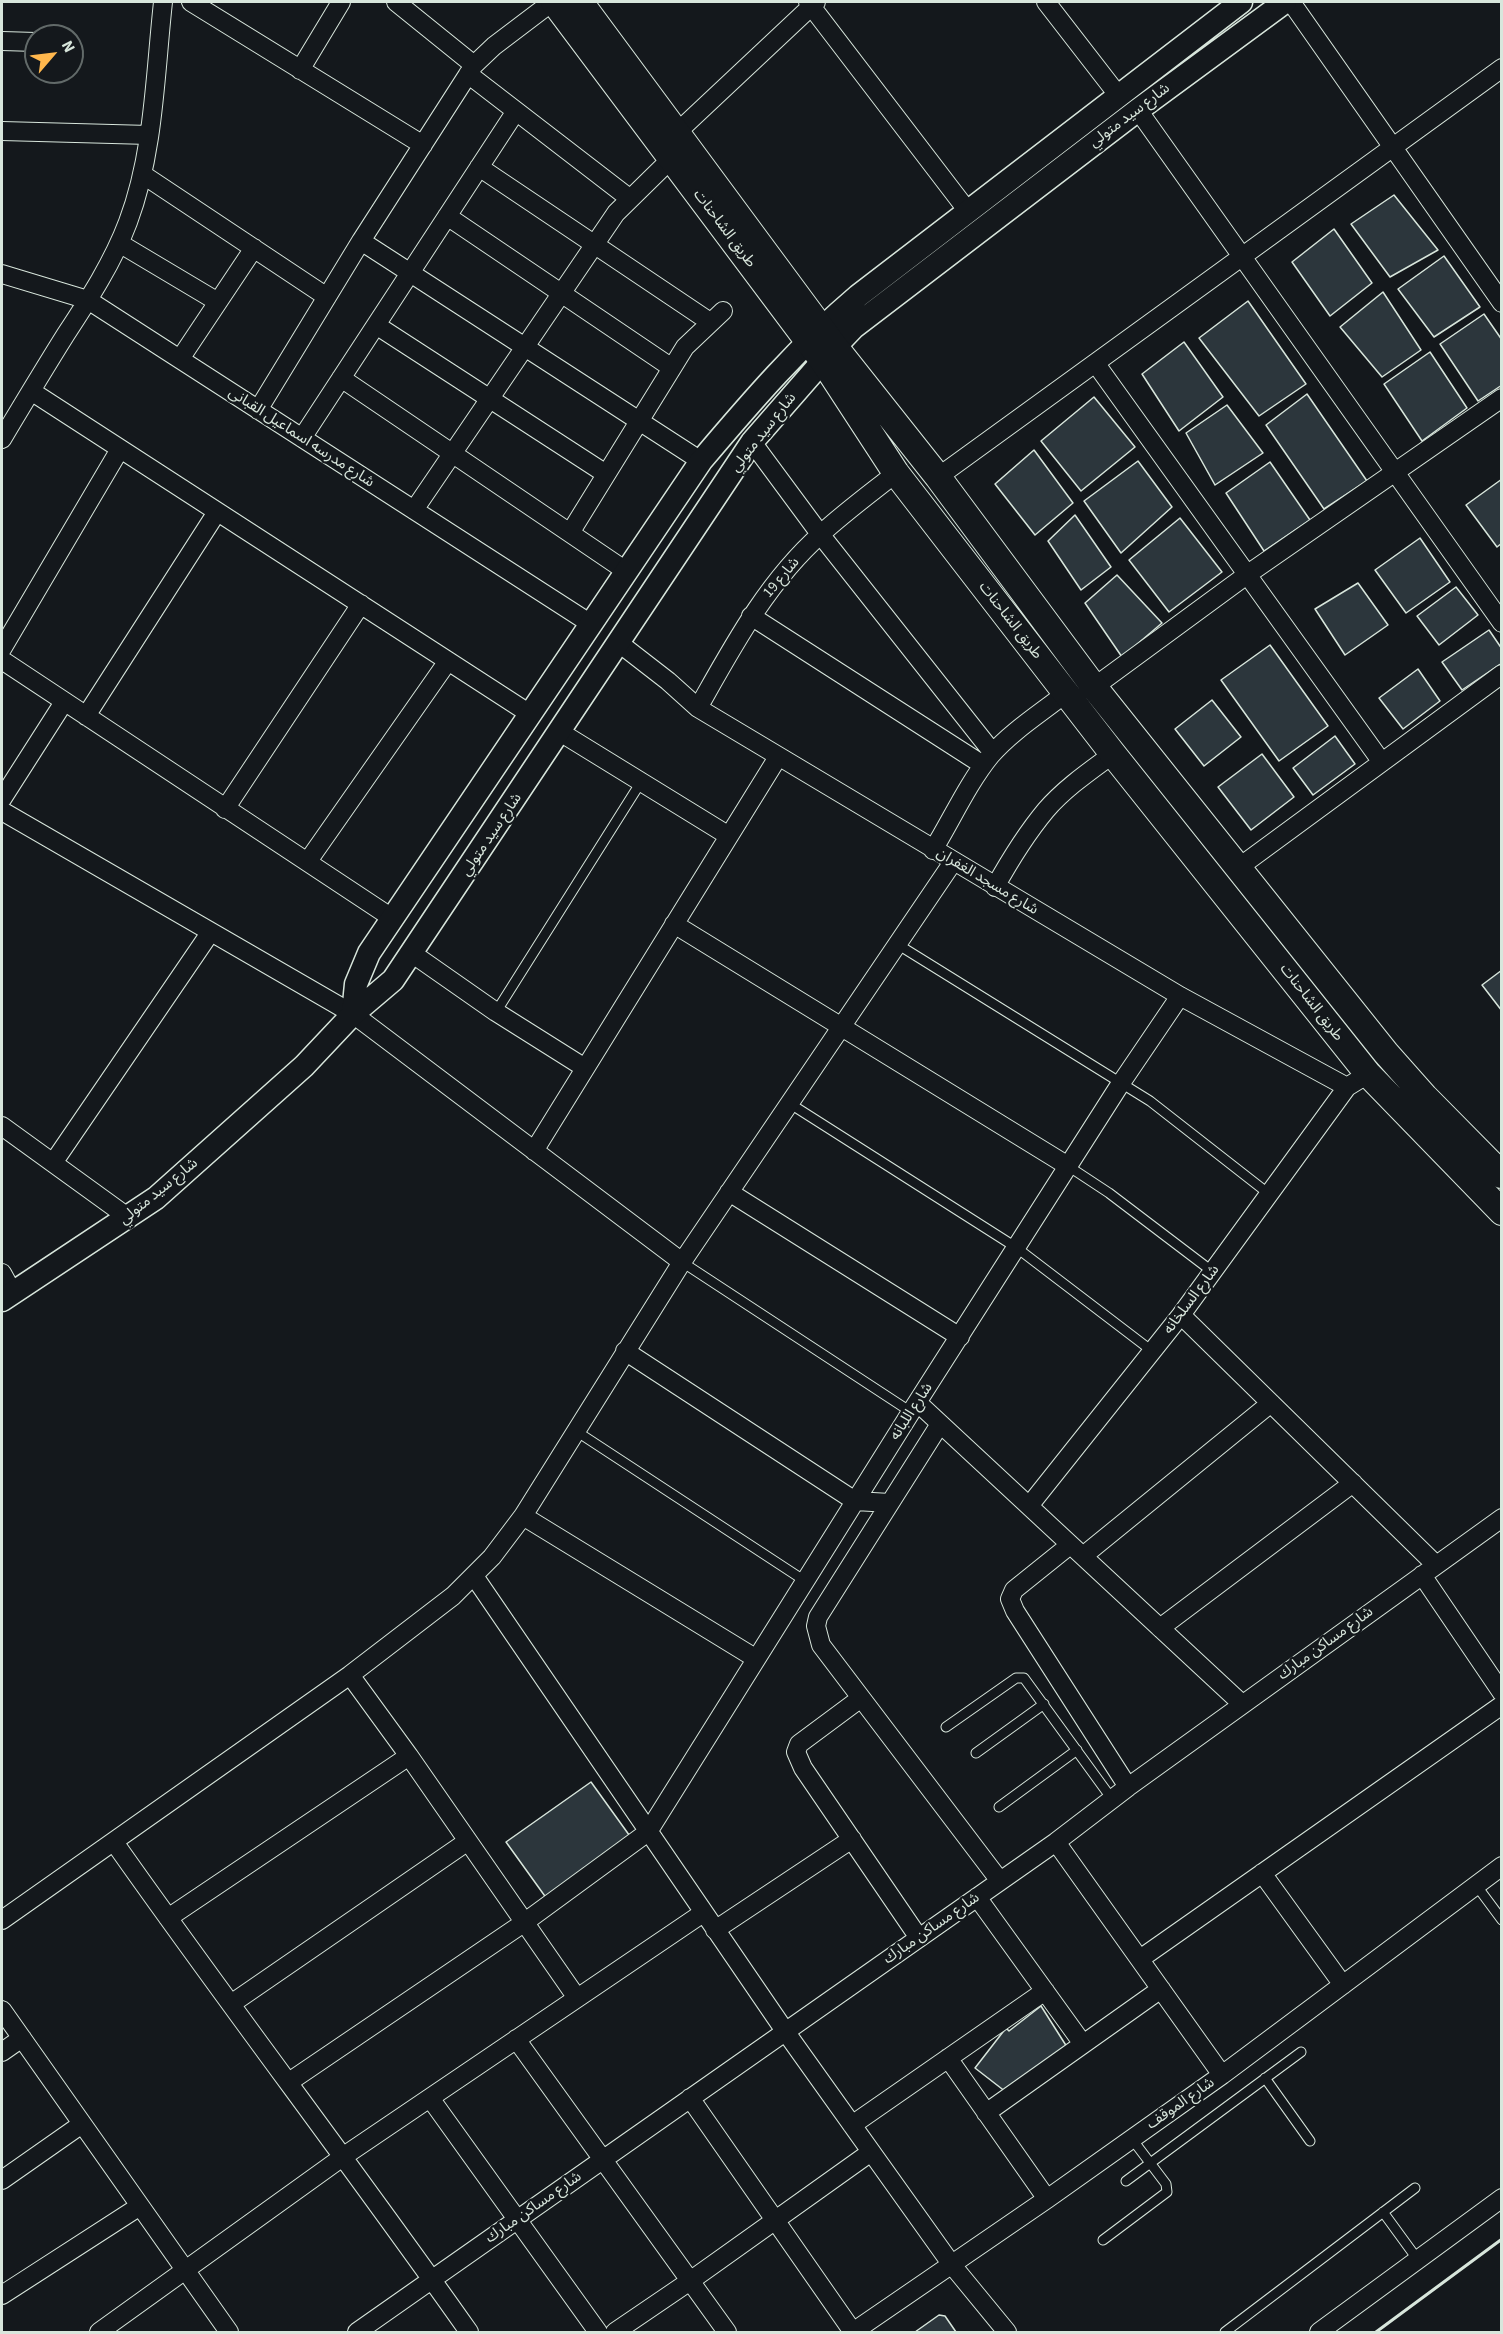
<!DOCTYPE html>
<meta charset="utf-8">
<style>
body{margin:0}
#map{position:relative;width:1503px;height:2334px;overflow:hidden;background:#14181c;font-family:"Source Sans 3",sans-serif}
canvas{display:block}
.frame{position:absolute;inset:0;border:3px solid #d8e6dc;pointer-events:none}
.north{position:absolute;left:24px;top:24px;width:60px;height:60px;box-sizing:border-box;background:#14181c;border:2px solid #626a69;border-radius:50%;rotate:62deg;font-size:16px;font-weight:700;line-height:24px;text-align:center;color:#d8e6dc}
.north::after{content:'';display:block;margin:auto;width:21px;height:27px;background:#ffb74d;clip-path:polygon(50% 0,100% 100%,50% 72%,0 100%)}
</style>
<div id="map">
<canvas width="1503" height="2334"></canvas>
<div class="frame"></div>
<div class="north">N</div>
</div>
<script>
const context = document.querySelector('canvas').getContext('2d');
context.lineJoin = 'round';
function fillPath(path, color) {
  context.fillStyle = color;
  context.fill(path, 'evenodd');
}
function trace(path, color, width, dash) {
  context.strokeStyle = color;
  context.lineWidth = width;
  context.lineCap = dash ? 'butt' : 'round';
  context.setLineDash(dash || []);
  context.stroke(path);
}
function label(font, color, halo, rows, align = 'center') {
  context.font = font + ' "Source Sans 3","Noto Sans Arabic",sans-serif';
  context.lineWidth = 4.5;
  context.setLineDash([]);
  context.textBaseline = 'middle';
  context.strokeStyle = halo;
  context.fillStyle = color;
  for (const [text, x, y, turn = 0] of rows) {
    context.save();
    context.translate(x, y);
    context.rotate((+turn || 0) * Math.PI / 180);
    context.textAlign = isNaN(turn) ? turn : align;
    if (halo) context.strokeText(text, 0, 0);
    context.fillText(text, 0, 0);
    context.restore();
  }
}
const building = new Path2D(`
 M1394,195L1438,250L1390,277L1351,224Z
 M1334,229L1372,283L1330,316L1292,262Z
 M1444,256L1480,307L1434,337L1398,289Z
 M1383,292L1421,350L1382,377L1340,327Z
 M1248,301L1306,384L1259,416L1199,338Z
 M1484,314L1502,340V385L1478,401L1440,344Z
 M1184,342L1223,397L1179,431L1142,374Z
 M1430,352L1467,408L1422,441L1384,384Z
 M1307,394L1367,481L1324,509L1266,425Z
 M1094,397L1135,447L1081,491L1041,441Z
 M1227,405L1263,453L1215,485L1186,433Z
 M1034,450L1073,503L1035,535L995,484Z
 M1138,461L1172,507L1121,553L1084,501Z
 M1270,462L1310,520L1264,551L1226,493Z
 M1502,479V543L1497,547L1466,505Z
 M1075,515L1111,567L1081,590L1048,541Z
 M1180,518L1222,572L1169,612L1129,560Z
 M1420,538L1450,582L1406,613L1375,570Z
 M1117,575L1162,623L1122,657L1085,603Z
 M1358,583L1388,625L1345,655L1315,609Z
 M1456,587L1478,615L1439,645L1417,616Z
 M1489,630L1502,649V663L1462,690L1442,662Z
 M1270,645L1328,726L1279,761L1221,680Z
 M1418,669L1440,701L1403,729L1379,698Z
 M1212,700L1241,737L1204,766L1175,729Z
 M1335,736L1355,764L1313,795L1293,768Z
 M1262,754L1294,797L1251,830L1218,787Z
 M1502,970V1011L1482,985Z
 M591,1782L632,1839L547,1899L506,1842Z
 M1041,2006L1067,2047L1015,2099L975,2068L1006,2028L1009,2031Z
 M939,2315L945,2316L956,2332H915Z`);
fillPath(building, '#2c363c');
trace(building, '#d8e6dc', 1.5);
const service = new Path2D(`
 M897,944L1150,1101L1269,1194
 M496,1012L641,782
 M789,1103L1017,1248L1152,1351
 M1068,1166L1109,1193L1213,1272
 M682,1262L911,1412
 M576,1431L805,1581
 M946,1727L1016,1678H1024L1112,1799
 M976,1753L1044,1704
 M999,1807L1077,1750
 M1476,1885L1502,1920
 M1265,2078L1310,2141
 M1126,2181L1301,2052
 M1383,2212L1418,2260
 M1103,2240L1167,2192L1166,2184L1132,2139
 M1225,2332L1415,2188`);
const minor = new Path2D(`
 M191,2L423,145
 M396,2L474,65
 M808,2L967,210
 M1046,2L1118,95
 M1291,2L1502,303
 M2,41L36,42
 M300,70L341,2
 M468,74L629,198
 M1138,110L1502,623
 M2,131L149,135
 M670,139L816,2
 M479,167L710,322
 M142,174L327,297
 M447,216L672,368
 M361,241L701,461
 M119,243L218,302
 M2,274L88,300L591,624
 M376,325L606,474
 M180,359L254,248
 M1096,364L1381,761
 M341,378L626,571
 M31,391L530,714
 M258,410L361,241L474,65L494,46L552,2
 M302,438L516,111
 M2,439C23,404 44,369 66,334C89,299 113,262 128,222C154,153 155,75 163,2
 M752,442L820,534L993,753
 M938,477L1502,68
 M414,510L616,213L671,159
 M570,533L685,347L723,311
 M751,616L983,765
 M619,643L668,681L698,708L1180,996L1347,1087L1368,1074
 M2,649L120,449
 M2,660L392,918
 M1094,687L1248,574L1502,398
 M698,708C733,646 767,582 821,534C845,512 871,493 896,473
 M86,716L217,512
 M560,732L729,836
 M2,799L64,702
 M225,809L361,604
 M2,811L353,1014L682,1262
 M933,850C952,819 968,783 991,755C1012,731 1041,713 1066,693
 M308,861L448,661
 M1238,868L1502,674
 M995,887C1010,860 1026,834 1046,810C1065,788 1090,771 1113,754
 M674,924L1068,1166
 M413,954L496,1012L585,1068
 M2,1126L129,1218
 M534,1151L778,757
 M53,1163L210,933
 M729,1192L960,1337
 M2,1273L13,1293
 M1181,1315L1436,1565
 M625,1351L855,1501L890,1503
 M918,1403L1242,1704
 M940,1424L818,1617L816,1626L821,1645L1000,1881
 M1029,1506L1181,1315L1347,1087
 M523,1516L755,1658
 M1070,1545L1014,1590L1010,1599L1015,1611L1128,1787
 M1083,1556L1271,1403
 M1422,1575L1502,1693
 M474,1576L785,2031L952,2265L1007,2332
 M1160,1628L1353,1483
 M350,1675L409,1756L577,1998
 M861,1698L799,1744L796,1752L803,1768L919,1938
 M114,1842C230,2007 353,2167 469,2332
 M1056,1842L1222,2075
 M1262,1873L1343,1985
 M977,1897L1083,2044
 M168,1918L409,1756
 M2,1920L350,1675L453,1596L492,1557L523,1516L682,1262L953,862
 M715,1930L852,1839
 M1140,1959L1502,1705
 M231,2004L468,1841
 M2,2010L229,2332
 M516,2039L727,2332
 M2,2052L22,2038
 M948,2058L1047,2199
 M289,2082L525,1922L648,1832L911,1412L1121,1083L1180,996
 M430,2098L598,2332
 M690,2098L853,2332
 M986,2113L1161,1989
 M852,2125L1045,1991
 M2,2180L82,2124
 M2,2295L140,2206
 M99,2332L344,2156L703,1913
 M357,2332L1056,1842L1128,1787L1502,1518
 M615,2332L690,2281L871,2152
 M853,2332L1047,2199L1222,2075L1502,1866
 M1319,2332L1502,2198`);
const tertiary = new Path2D(`
 M353,1014L356,984L369,953L701,461C750,403 800,345 858,296L1241,2
 M2,1300L156,1198L304,1066L353,1014L393,980L752,442L835,347L854,327L1138,110L1285,2`);
const secondary = new Path2D(`
 M554,2L823,361L896,473L1113,754L1368,1074L1502,1212
 M580,2L835,347L938,477L1094,687L1386,1053L1425,1097L1502,1175`);
trace(service, '#d8e6dc', 11);
trace(minor, '#d8e6dc', 20);
trace(tertiary, '#d8e6dc', 25);
trace(secondary, '#d8e6dc', 28);
trace(service, '#14181c', 9);
trace(minor, '#14181c', 18);
trace(tertiary, '#14181c', 22);
trace(secondary, '#14181c', 26);
trace(new Path2D(`
 M1376,2332L1502,2239`), '#d8e6dc', 3);
label('15px', '#d8e6dc', '#14181c', [
 ["شارع سيد متولي",1130,116,-37],
 ["طريق الشاحنات",724,229,53],
 ["شارع سيد متولي",764,433,-52],
 ["شارع مدرسه اسماعيل القبانى",301,438,33],
 ["شارع 19",782,578,-50],
 ["طريق الشاحنات",1010,621,52],
 ["شارع سيد متولي",492,835,-56],
 ["شارع مسجد الغفران",987,882,31],
 ["طريق الشاحنات",1311,1003,52],
 ["شارع سيد متولي",159,1192,-39],
 ["شارع السلخانه",1192,1300,-53],
 ["شارع اللبانه",912,1412,-57],
 ["شارع مساكن مبارك",1326,1644,-36],
 ["شارع مساكن مبارك",932,1929,-35],
 ["شارع الموقف",1181,2104,-35],
 ["شارع مساكن مبارك",534,2208,-35]
]);
</script>
